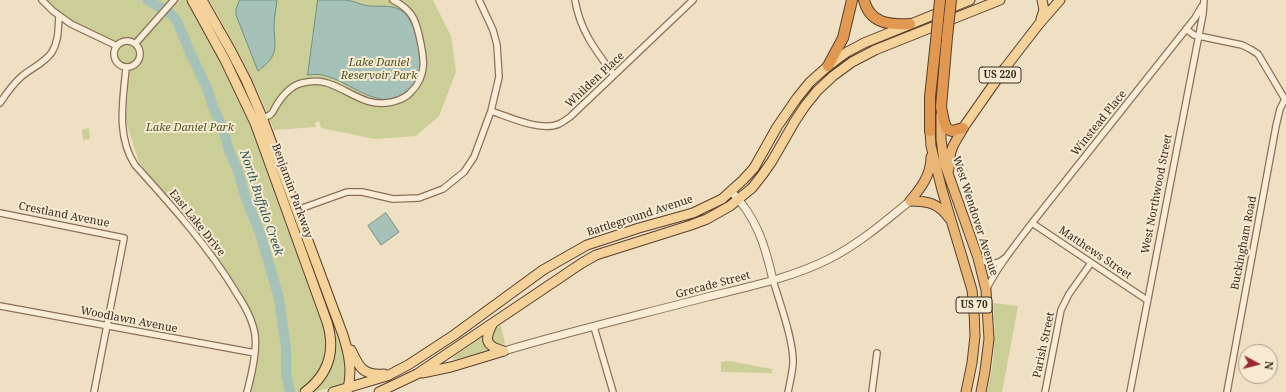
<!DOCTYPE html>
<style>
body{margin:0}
#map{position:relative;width:1286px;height:392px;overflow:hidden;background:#efe0c3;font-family:"Noto Serif",serif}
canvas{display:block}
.north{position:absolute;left:1238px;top:344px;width:40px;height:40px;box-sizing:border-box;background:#f7ead3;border:1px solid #ab9d8b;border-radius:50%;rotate:97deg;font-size:11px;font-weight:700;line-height:16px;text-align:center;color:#3a2a1e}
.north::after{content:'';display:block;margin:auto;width:14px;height:18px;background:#9b272f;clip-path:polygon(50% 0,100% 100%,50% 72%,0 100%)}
</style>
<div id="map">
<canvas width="1286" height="392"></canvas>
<div class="north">N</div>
</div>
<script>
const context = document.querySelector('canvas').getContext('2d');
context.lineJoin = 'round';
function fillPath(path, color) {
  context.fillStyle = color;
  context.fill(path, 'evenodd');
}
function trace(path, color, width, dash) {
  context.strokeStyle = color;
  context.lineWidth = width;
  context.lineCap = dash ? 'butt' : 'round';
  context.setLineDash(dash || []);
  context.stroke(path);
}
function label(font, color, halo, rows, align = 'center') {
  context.font = font + ' "Noto Serif",serif';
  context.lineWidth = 4;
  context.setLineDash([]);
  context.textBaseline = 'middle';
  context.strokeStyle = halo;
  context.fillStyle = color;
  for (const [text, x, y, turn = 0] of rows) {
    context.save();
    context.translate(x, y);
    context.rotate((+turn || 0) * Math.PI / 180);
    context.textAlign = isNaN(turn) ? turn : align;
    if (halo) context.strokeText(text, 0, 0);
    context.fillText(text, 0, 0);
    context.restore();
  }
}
fillPath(new Path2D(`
 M47,0H187L245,105L281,211L328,335L326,362L311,385L298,392H251L258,352L257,339L254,324L234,283L211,251L167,198L139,162L126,122L129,70C119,63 112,59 118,47L72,23Z
 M209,0H433L451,36L456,72L439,116L416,136L375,139L321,128L319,121L315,123L316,127L274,130C257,85 233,42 209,0Z
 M89,128L90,139L83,140L82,130Z
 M993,303L1018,306L1002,392H987C995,361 996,335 993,303Z
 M501,325L505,344L498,345L492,341C491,332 493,330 501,325Z
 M335,331H337L342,346L346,366L345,383L316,392H311C333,377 337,355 335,331Z
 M482,337L491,351L453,360V357Z
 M729,361L772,369V373L721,372V362Z`), '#cbce97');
const water = new Path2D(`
 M240,0H277C276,9 274,17 274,26C275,49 279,55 258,71L236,15V9Z
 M318,0C327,0 337,0 346,0C354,1 361,5 369,6C381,7 392,4 402,11C415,20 424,57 419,73C416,85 404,96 391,99C371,103 346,81 326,76C320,74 314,74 308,75Z
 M386,213L399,232L381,245L368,226Z`);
fillPath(water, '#a6c2b8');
trace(water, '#6c9185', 1);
trace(new Path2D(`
 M147,0L170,13L177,21L189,50L207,88L213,107L223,128L229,151L238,171L245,196L260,233L279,298L286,349V373L290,392`), '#a6c2b8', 10);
const minor = new Path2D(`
 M42,0L53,11L71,24L117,46
 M575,0C580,31 596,51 614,75
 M1186,29L1194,35L1242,45L1250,49L1258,54L1286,101
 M114 54a13 13 0 1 1 26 0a13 13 0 1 1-26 0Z
 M135,44L174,0
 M126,68C123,101 116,136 135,165C172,206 209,247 237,294C245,306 253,320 255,335C257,350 251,377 247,392
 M0,103C6,94 13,84 21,77C31,68 45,63 52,52C59,41 58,28 59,16
 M491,111C509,117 541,132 559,124C563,122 567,119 570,117L693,0
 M262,117C265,117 269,116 271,114C273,113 274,109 276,106C282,96 290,86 302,83C310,81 318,80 327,83C350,90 365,108 392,102C400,100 406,98 411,92C428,75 424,57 419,35C415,17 410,9 393,0
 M297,210L347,192H362L393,199L419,198L443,189L464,172L474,157L491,111L499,77L497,45L493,30L479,0
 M0,213L124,238L94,392
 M1032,223L1147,300
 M978,258C988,264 996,266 1005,258
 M773,280C780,304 794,341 793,364C792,374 790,383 788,392
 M986,290C998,266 1016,244 1032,223L1195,18L1202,6
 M0,306L255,353
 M594,327L613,392
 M872,392L877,353
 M1045,392L1061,310L1069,294L1091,263
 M1130,392L1203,14L1204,0
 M1227,392L1276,126L1280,109L1285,99`);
const tertiary = new Path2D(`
 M731,191C757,218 765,245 773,280
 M504,351C571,331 639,315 707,297C748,287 791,278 829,259C859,244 884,222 910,201`);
const primary = new Path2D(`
 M192,0L225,60L255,123L327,322C336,351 329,374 305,392
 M202,0L231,51L246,80L262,117L343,335C349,354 353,372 347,392
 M1041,19L1044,10L1042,0
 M963,128L1005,68L1039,24L1060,0
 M493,323C484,340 485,346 504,351
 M351,350C359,367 363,376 384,374
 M422,373L451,367L504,351
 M333,392L387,376L408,365L454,335L543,270L587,245L639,228L693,213L722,199L743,180L754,168L777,127L797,98L810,82L828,66L847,52L864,43L970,0
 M379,392L417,374L582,263L596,255L691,225L707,219L730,206L752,188L763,174L772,161L795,121L805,106L817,91L833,76L852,62L875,50L1000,0`);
const trunk = new Path2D(`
 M941,115V139L944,162L978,258L986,290L989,339L985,371L981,392
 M930,131L931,146L942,190L972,290L974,311L975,336L972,363L966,392
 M949,169C949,161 950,153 953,146C956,140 960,135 963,128
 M910,201C921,188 931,175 931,157
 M910,201C928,201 938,203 949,218`);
const motorway = new Path2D(`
 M864,0C870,24 890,25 910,24
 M947,37L941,107L944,122L947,129L952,131L963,128
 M828,66L843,38L852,0
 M930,131V97L936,41`);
trace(minor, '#8b7059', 8);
trace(tertiary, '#8b7059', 9);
trace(primary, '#583f2e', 11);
trace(trunk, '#583f2e', 11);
trace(motorway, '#583f2e', 12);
trace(minor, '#faedd7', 5.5);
trace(tertiary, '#faedd7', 7);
trace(primary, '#f4d29a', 9);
trace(trunk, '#eab676', 9);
trace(motorway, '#e19952', 10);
const motorwayBridge = new Path2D(`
 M947,37L951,0
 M936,41L940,0`);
trace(motorwayBridge, '#583f2e', 12, []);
trace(motorwayBridge, '#e19952', 10);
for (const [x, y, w] of [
 [1000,75,42],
 [974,305,36]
]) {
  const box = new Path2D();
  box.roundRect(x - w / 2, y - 8, w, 16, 3);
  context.fillStyle = '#f7ead3';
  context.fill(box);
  trace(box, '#3a2a1e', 1);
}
label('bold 10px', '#3a2a1e', null, [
 ["US 220",1000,75],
 ["US 70",974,305]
]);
label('italic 11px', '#4d5724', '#f7ead3', [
 ["Lake Daniel",379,63],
 ["Reservoir Park",379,76],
 ["Lake Daniel Park",190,128]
]);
label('11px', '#3a2a1e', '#f7ead3', [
 ["Whilden Place",595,80,-43],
 ["Winstead Place",1099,123,-51],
 ["Benjamin Parkway",292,191,70],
 ["West Northwood Street",1157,194,-79],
 ["Crestland Avenue",64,215,11],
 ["Battleground Avenue",640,216,-18],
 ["West Wendover Avenue",975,216,72],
 ["East Lake Drive",197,223,51],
 ["Buckingham Road",1244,243,-79],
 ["Matthews Street",1095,253,34],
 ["Grecade Street",713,285,-15],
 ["Woodlawn Avenue",129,320,11],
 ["Parish Street",1044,345,-78]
]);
label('italic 12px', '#2d5a54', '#f7ead3', [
 ["North Buffalo Creek",261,203,71]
]);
</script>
